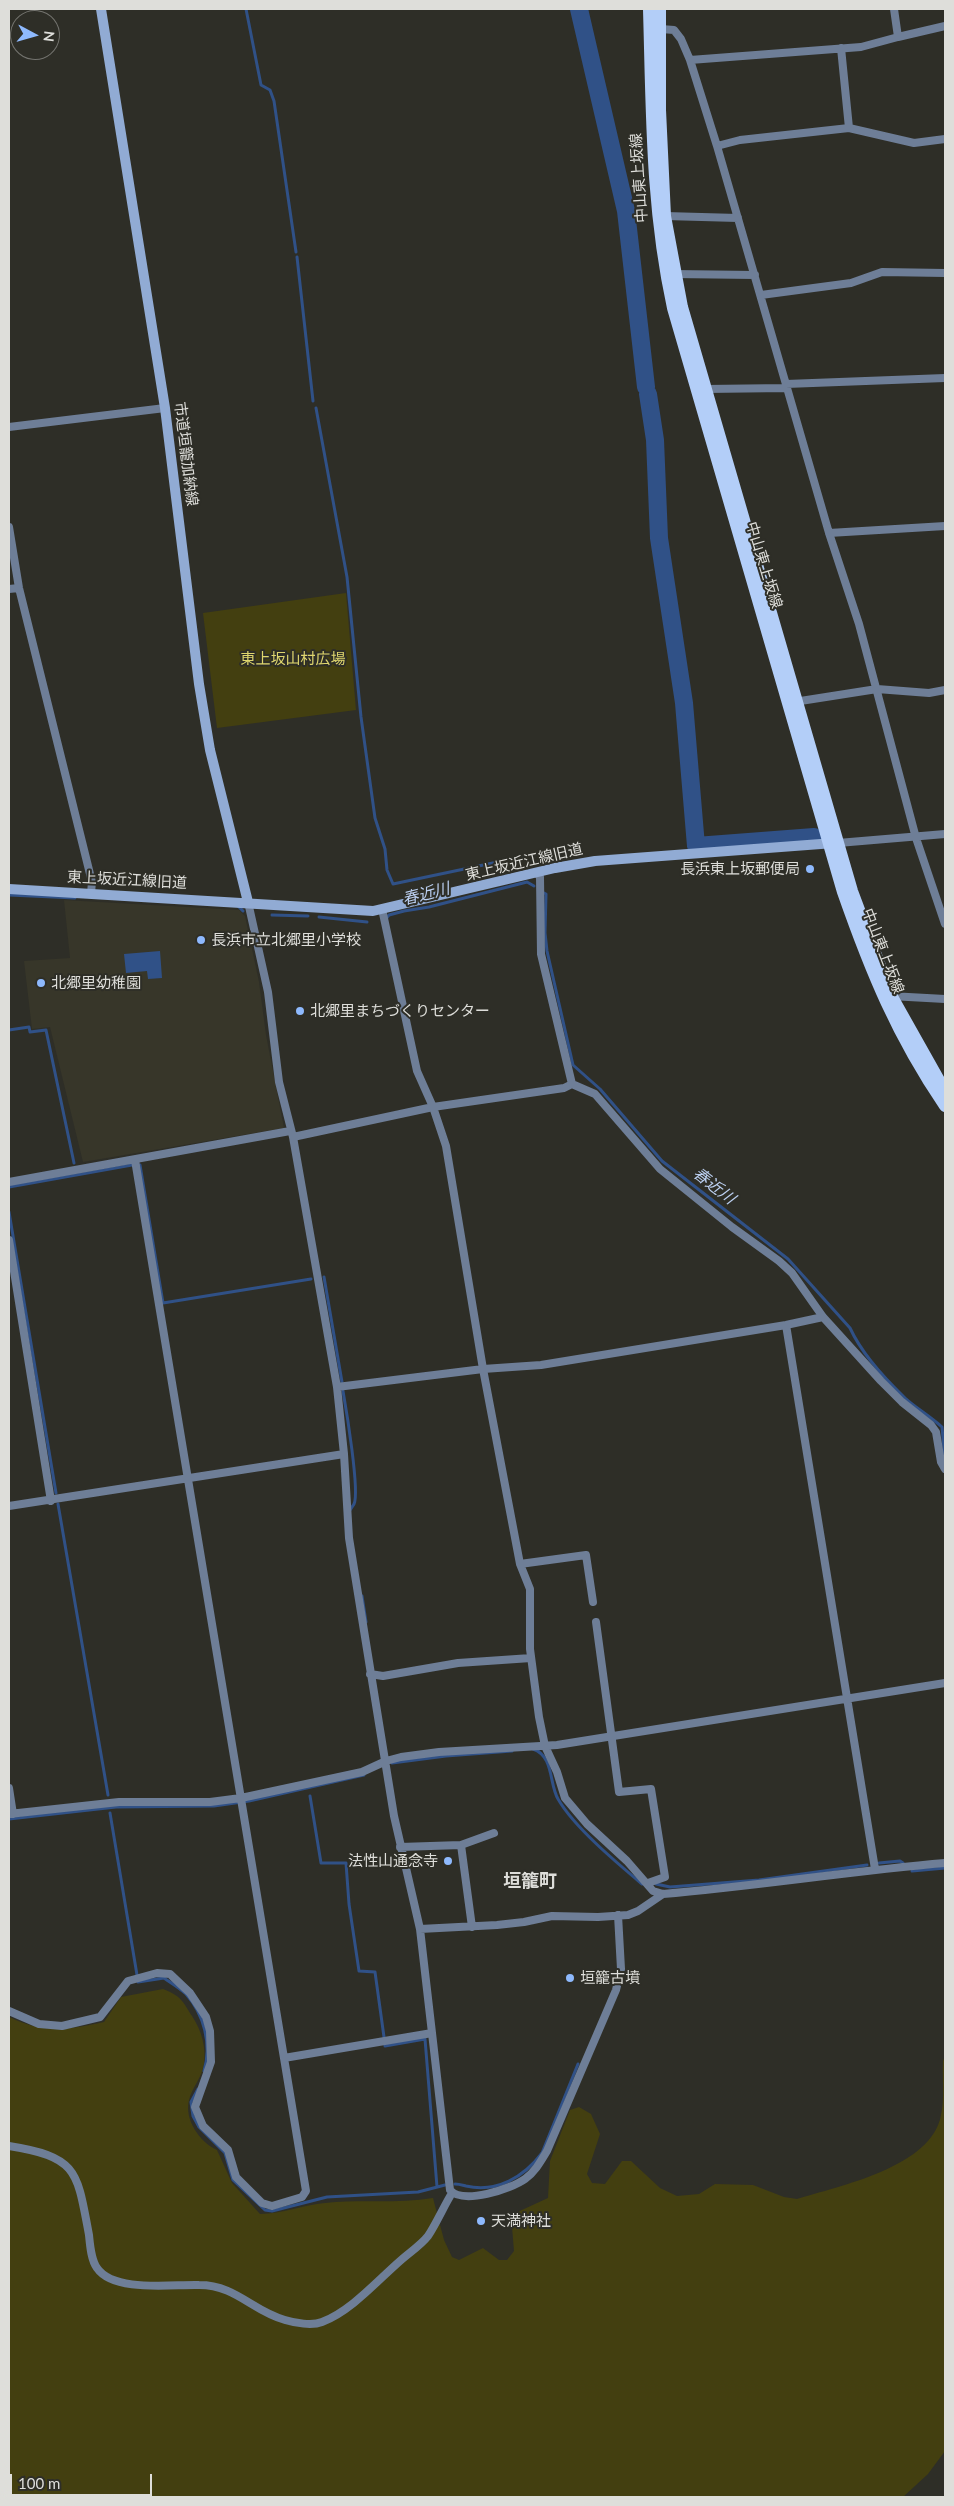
<!DOCTYPE html>
<meta charset="utf-8">
<style>
body{margin:0}
#map{position:relative;width:954px;height:2506px;overflow:hidden;background:#2e2e27;font-family:Lato,sans-serif}
canvas{display:block}
.frame{position:absolute;inset:0;border:10px solid #dededa;pointer-events:none}
.north{position:absolute;left:10px;top:10px;width:50px;height:50px;box-sizing:border-box;background:#2e2e27;border:1px solid #74746f;border-radius:50%;rotate:96deg;font-size:14px;font-weight:700;line-height:20px;text-align:center;color:#dededa}
.north::after{content:'';display:block;margin:auto;width:18px;height:22px;background:#8eb9fd;clip-path:polygon(50% 0,100% 100%,50% 72%,0 100%)}
.scale{position:absolute;left:10px;top:2474px;width:142px;height:22px;box-sizing:border-box;border:2px solid #dededa;border-top:0;padding-left:6px;font-size:15px;line-height:18px;white-space:nowrap;color:#dededa;-webkit-text-stroke:4px #2e2e27;paint-order:stroke}
</style>
<div id="map">
<canvas width="954" height="2506"></canvas>
<div class="frame"></div>
<div class="north">N</div>
<div class="scale">100 m</div>
</div>
<script>
const context = document.querySelector('canvas').getContext('2d');
context.lineJoin = 'round';
function fillPath(path, color) {
  context.fillStyle = color;
  context.fill(path, 'evenodd');
}
function trace(path, color, width, dash) {
  context.strokeStyle = color;
  context.lineWidth = width;
  context.lineCap = dash ? 'butt' : 'round';
  context.setLineDash(dash || []);
  context.stroke(path);
}
function label(font, color, halo, rows, align = 'center') {
  context.font = font + ' Lato,"Noto Sans JP",sans-serif';
  context.lineWidth = 4;
  context.setLineDash([]);
  context.textBaseline = 'middle';
  context.strokeStyle = halo;
  context.fillStyle = color;
  for (const [text, x, y, turn = 0] of rows) {
    context.save();
    context.translate(x, y);
    context.rotate((+turn || 0) * Math.PI / 180);
    context.textAlign = isNaN(turn) ? turn : align;
    if (halo) context.strokeText(text, 0, 0);
    context.fillText(text, 0, 0);
    context.restore();
  }
}
fillPath(new Path2D(`
 M64,900L239,910L245,916L259,982L266,1035L284,1128L83,1162L50,1027L32,1029L24,961L70,958Z`), '#373629');
fillPath(new Path2D(`
 M346,593L356,710L217,728L203,613Z
 M163,1989C181,1996 182,2000 192,2016C202,2031 206,2047 204,2064C202,2077 192,2088 189,2100C184,2120 200,2142 217,2150L232,2183L260,2214C282,2214 303,2205 325,2203C361,2199 397,2204 433,2198L444,2240L452,2257L459,2260L483,2248L499,2260H507L514,2251L511,2215L548,2198L550,2161L570,2110L579,2107L591,2114L600,2134L587,2174L592,2183L605,2184L622,2161H631L660,2188L677,2196L699,2194L715,2184L753,2185L784,2197L797,2199C839,2186 932,2167 941,2115C945,2098 942,2078 943,2061L945,2056V2451L928,2474L903,2497H9V2017C45,2034 66,2030 104,2022L121,1997Z`), '#433f10');
fillPath(new Path2D(`
 M160,951L162,978L148,979L147,971L126,973L124,954Z`), '#305187');
trace(new Path2D(`
 M246,9L261,85L270,90L274,101L296,252
 M297,257L313,401
 M316,408L347,577L361,717L375,818L385,849L387,870L393,884L545,852
 M542,892L546,894L545,933L547,951L573,1065L600,1089L662,1161L788,1259L850,1328C862,1354 884,1378 905,1398C916,1408 930,1416 942,1427L945,1460
 M9,895L75,898
 M238,906L243,911
 M272,915L308,916
 M319,917L367,922
 M385,920L389,915L404,911L429,907L527,882L534,886
 M9,1030L29,1027L30,1032L46,1030L74,1163
 M140,1165L163,1303L311,1279
 M9,1187L132,1165
 M9,1212L56,1493
 M324,1277L342,1382
 M343,1391C346,1408 360,1492 354,1504C353,1506 351,1508 350,1510
 M58,1504L108,1795
 M362,1596L366,1622
 M533,1749C554,1756 549,1784 558,1799C574,1827 617,1863 642,1884
 M392,1763L446,1756L512,1751
 M310,1796L321,1863H346L349,1904L359,1971L375,1972L384,2037
 M110,1813L137,1975
 M9,1819L116,1807L214,1806L249,1801L364,1775
 M879,1863L900,1861L903,1863
 M912,1871L945,1868
 M656,1884L670,1887L759,1880L867,1865
 M138,1982L164,1978C171,1983 180,1988 186,1994C204,2014 212,2045 204,2071
 M385,2044V2046L425,2039L437,2187
 M198,2089L191,2102L193,2116L199,2127L225,2153L233,2180L265,2210L272,2211L327,2197L418,2192L445,2185
 M455,2184C459,2184 462,2185 466,2186C497,2193 524,2177 542,2153L578,2064`), '#305187', 3);
trace(new Path2D(`
 M579,9L626,211L646,387
 M648,394L655,440L659,538L684,703L696,846L814,837`), '#305187', 18);
trace(new Path2D(`
 M894,9L898,37L945,26
 M661,29L674,30L681,39L690,60L717,146L829,533L859,624L916,838L945,924
 M841,48L849,128
 M690,60L861,47L898,37
 M717,146L740,140L849,128L914,143L945,139
 M665,216L738,218
 M672,274L755,275
 M761,295L851,283L882,272L945,273
 M786,384L945,378
 M705,389L787,388
 M9,427L165,408
 M9,527L19,588L92,882L91,893
 M829,533L945,526
 M9,589L19,588
 M794,702L877,689L929,693L945,690
 M838,843L945,834
 M537,873L540,877L541,954L572,1084L595,1094L660,1169L732,1227L779,1261L792,1273L823,1317L881,1381L902,1402L931,1425L936,1432L941,1462L945,1469
 M248,902L268,992L279,1082L293,1137L337,1387L344,1454L349,1538L394,1816L420,1929L432,2033
 M382,909L417,1071L433,1107L446,1146L483,1369L541,1365L786,1325L823,1317
 M890,996L945,999
 M293,1137L433,1107L564,1088L572,1084
 M135,1160L284,2058
 M9,1182L290,1131
 M9,1240L51,1501
 M786,1325L875,1869
 M337,1387L483,1369L520,1564L530,1589V1649L539,1717L545,1746L557,1772L565,1798L587,1824L627,1861L653,1891L663,1894C757,1886 851,1871 945,1863
 M9,1506L344,1454
 M520,1564L586,1555L593,1602
 M596,1622L619,1792L651,1789L665,1877L648,1883
 M370,1674L383,1676L458,1663L531,1658
 M9,1788L13,1814
 M9,1814L119,1802H210L241,1798L362,1772L386,1761L401,1757L439,1752L557,1745L945,1683
 M461,1845L472,1927
 M400,1847L461,1845L494,1833
 M420,1929L497,1925L524,1922L552,1916L598,1917L628,1915L638,1911L663,1894
 M9,2011L39,2024L62,2026L100,2017L128,1981L157,1973L170,1974L190,1993L206,2017L210,2031L211,2062L195,2107L203,2126L228,2150L236,2177L262,2203L272,2206L302,2197L306,2191L284,2058L432,2033L450,2190C463,2205 511,2189 525,2179C535,2172 541,2161 547,2151L616,1990L621,1969L618,1915
 M9,2146C78,2157 77,2171 89,2235C90,2245 91,2260 97,2268C114,2293 173,2284 199,2285C236,2285 252,2311 285,2320C295,2323 312,2326 322,2322C351,2311 377,2281 400,2261C409,2253 421,2245 428,2236C436,2224 444,2206 452,2193`), '#6e7e97', 8);
trace(new Path2D(`
 M101,9L165,408L199,684L210,750L248,902
 M9,889L373,911L555,868L595,861L834,843`), '#91abd4', 10);
trace(new Path2D(`
 M649,9C652,112 651,207 673,308L843,892C871,972 897,1035 945,1106
 M660,9V110L665,216L682,307L852,891L891,995L945,1091`), '#b3cef8', 12);
for (const [x, y, r, color] of [
 [810,869,5,"#8eb9fd"],
 [201,940,5,"#8eb9fd"],
 [41,983,5,"#8eb9fd"],
 [300,1011,5,"#8eb9fd"],
 [448,1861,5,"#8eb9fd"],
 [570,1978,5,"#8eb9fd"],
 [481,2221,5,"#8eb9fd"]
]) {
  const dot = new Path2D();
  dot.arc(x, y, r, 0, 2 * Math.PI);
  context.fillStyle = color;
  context.fill(dot);
  trace(dot, '#2e2e27', 2);
}
label('15px', '#dededa', '#2e2e27', [
 ["中山東上坂線",639,178,-94],
 ["市道垣籠加納線",186,454,83],
 ["中山東上坂線",764,565,73],
 ["東上坂近江線旧道",524,862,-13],
 ["東上坂近江線旧道",127,880,3],
 ["中山東上坂線",883,951,69]
]);
label('15px', '#dfd66e', '#2e2e27', [
 ["東上坂山村広場",293,659]
]);
label('15px', '#dededa', '#2e2e27', [
 ["長浜東上坂郵便局",800,869,"right"],
 ["長浜市立北郷里小学校",211,940],
 ["北郷里幼稚園",51,983],
 ["北郷里まちづくりセンター",310,1011],
 ["法性山通念寺",438,1861,"right"],
 ["垣籠古墳",580,1978],
 ["天満神社",491,2221]
], 'left');
label('italic 16px', '#bbcff0', '#2e2e27', [
 ["春近川",426,894,-14],
 ["春近川",714,1186,38]
]);
label('bold 18px', '#dededa', '#2e2e27', [
 ["垣籠町",530,1881]
]);
</script>
